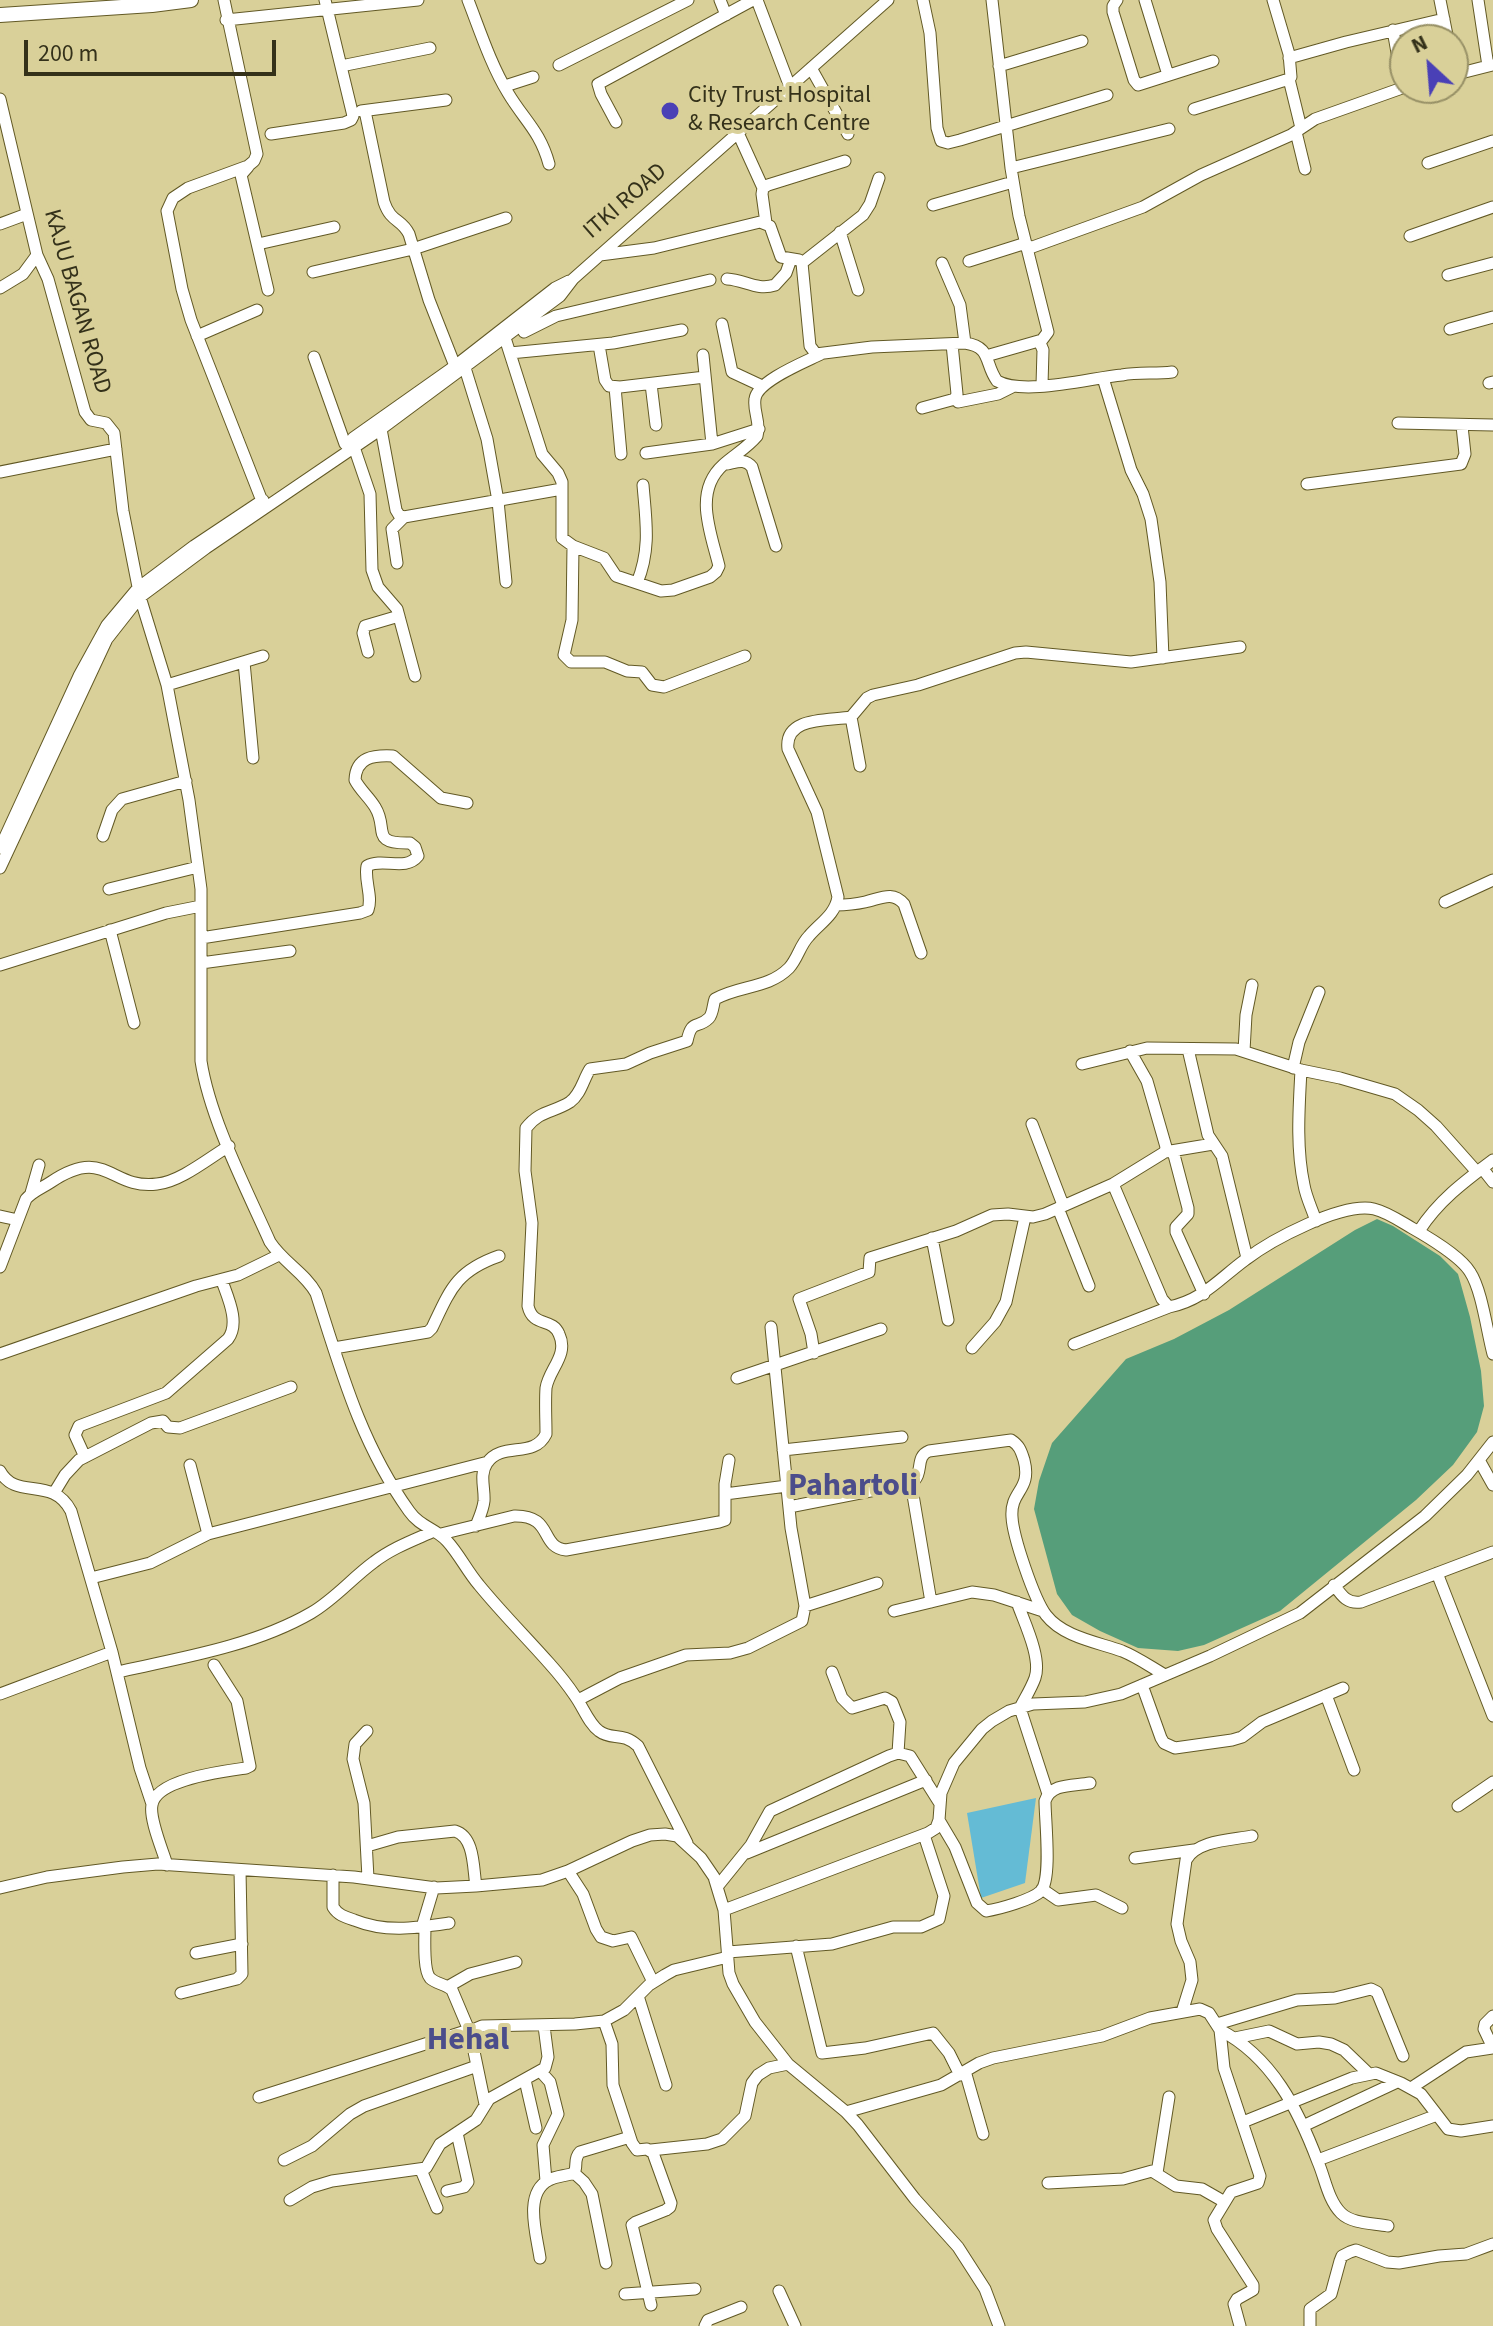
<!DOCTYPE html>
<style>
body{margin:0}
#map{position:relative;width:1493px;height:2326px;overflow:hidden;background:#d9d099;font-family:"Source Sans 3",sans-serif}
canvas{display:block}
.north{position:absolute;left:1389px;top:24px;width:80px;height:80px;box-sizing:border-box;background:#d9d099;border:2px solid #979066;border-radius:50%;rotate:334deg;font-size:22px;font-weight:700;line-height:32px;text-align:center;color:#34311a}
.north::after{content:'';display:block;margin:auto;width:28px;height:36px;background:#4a40b6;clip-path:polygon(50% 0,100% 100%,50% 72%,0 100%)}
.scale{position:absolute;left:24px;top:40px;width:252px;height:36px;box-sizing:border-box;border:4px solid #34311a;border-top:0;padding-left:10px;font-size:24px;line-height:28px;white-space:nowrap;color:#34311a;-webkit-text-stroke:6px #d9d099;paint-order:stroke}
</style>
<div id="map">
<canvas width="1493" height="2326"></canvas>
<div class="north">N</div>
<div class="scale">200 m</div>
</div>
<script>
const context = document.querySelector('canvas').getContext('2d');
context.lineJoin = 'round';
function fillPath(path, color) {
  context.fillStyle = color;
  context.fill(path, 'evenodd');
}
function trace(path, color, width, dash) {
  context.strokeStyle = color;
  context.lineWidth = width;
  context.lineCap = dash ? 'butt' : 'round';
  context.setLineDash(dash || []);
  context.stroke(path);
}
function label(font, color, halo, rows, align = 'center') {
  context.font = font + ' "Source Sans 3",sans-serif';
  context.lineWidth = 8;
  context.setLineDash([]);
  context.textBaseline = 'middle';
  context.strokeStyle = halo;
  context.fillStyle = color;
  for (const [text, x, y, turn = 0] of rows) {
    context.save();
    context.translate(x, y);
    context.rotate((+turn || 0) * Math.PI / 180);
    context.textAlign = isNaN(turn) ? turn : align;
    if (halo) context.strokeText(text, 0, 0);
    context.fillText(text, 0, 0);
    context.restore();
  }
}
fillPath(new Path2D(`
 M1377,1219L1393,1226L1440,1256L1458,1274L1470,1317L1481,1371L1484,1406L1477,1432L1453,1465L1416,1500L1280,1611L1204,1645L1178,1651L1138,1648L1100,1631L1072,1615L1057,1594L1034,1509L1039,1481L1052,1443L1126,1359L1174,1339L1229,1310L1355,1230Z`), '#569e7a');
fillPath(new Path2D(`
 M1036,1798L1025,1883L981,1898L967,1813Z`), '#64bbd5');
const minor = new Path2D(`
 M224,0L257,154L254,161L248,166L188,188L173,198L167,211L182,289L191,320L262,501
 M468,0C480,31 491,65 508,93C524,120 540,131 549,164
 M720,0L726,15
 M757,0L790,87
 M923,0L930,33L937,128L941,141L948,143L960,140L1107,95
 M1117,0L1113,6V12L1134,80L1138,85L1213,61
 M1145,0L1168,75
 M1440,0L1448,40
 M1478,0L1488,66
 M226,20L418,0
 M1393,30L1400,70L1405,82
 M1289,58L1346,42L1444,19
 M559,65L688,0
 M341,66L430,48
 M999,66L1082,41
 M811,68L848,134
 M1453,75L1492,65
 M1289,79L1301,128
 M505,86L533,77
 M0,99L37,255L48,279L85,412L91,420L106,423L114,433L123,511L140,597L167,685L189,800L201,889V1061C210,1119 246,1188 270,1242C283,1262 305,1273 316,1293C341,1371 361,1444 409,1511C420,1527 435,1528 447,1541C459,1554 467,1571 479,1585C501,1612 526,1637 549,1663C558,1673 567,1684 575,1696C583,1707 589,1724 599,1731C612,1741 622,1731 638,1746L687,1843
 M1194,109L1289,79L1291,77L1289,54L1273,0
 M361,111L446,100
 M365,111L384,202C391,223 401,218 409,234L429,300L455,366
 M616,122L601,94L598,84L753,0
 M1296,132L1305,169
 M738,133L763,188
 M271,134L344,123L351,120L353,116L325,0
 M1428,163L1493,141
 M248,167L241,175L268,290
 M1011,168L1169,129
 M933,205L1013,182
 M766,223L762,194L763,188L768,185L845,161
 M0,224L27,214
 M840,232L858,290
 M1410,236L1493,207
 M258,244L334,227
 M1027,249L1143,207L1201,175L1291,135L1315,119L1405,87
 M600,255L654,248L760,222L770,226L781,257L799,260L802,263L810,346L816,354L872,347L965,343C992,347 984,363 997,381C1024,396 1090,378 1122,375C1138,372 1155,374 1172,372
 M969,261L1026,243
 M802,263L863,215L870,204L879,178
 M942,263L960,305L965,343
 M313,272L413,249L506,218
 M1448,275L1493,263
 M727,279C745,280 757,291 775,285L786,273L791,259
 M0,288L23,274L37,255
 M722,324L732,372L762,386
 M1450,329L1493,317
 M524,332L556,316L710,280
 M197,336L257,310
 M505,338L542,454L558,473L562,482V538L573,546L604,558L616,576L661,591L673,590L710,577L716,572L719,566C711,533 693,492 723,465C734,455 747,448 757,436C761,421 753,413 755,399C757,381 805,362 821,354
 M599,345L605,380L609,386L620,387L705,377
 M510,353L613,343L682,330
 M703,355L712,444
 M986,356L1042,340L1048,332L1019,216L1011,168L992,0
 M314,357L345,444
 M465,368L487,439L498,501L506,582
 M1103,378L1131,470L1143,494L1151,519L1160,582L1163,658
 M1489,383L1493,382
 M651,384L656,425
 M1042,385L1043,350L1040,343L1042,340
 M615,387L621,454
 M958,402L998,394L1012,387
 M922,408L955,399L957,394L952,344
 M1398,423L1493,425
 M381,429L396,510L399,515L404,517L562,489
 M353,438L455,366L555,288L569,281
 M354,447L370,494L372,570L378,587L397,609L415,676
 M646,453L712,444L759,429
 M727,464C737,462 745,458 752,467L776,546
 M0,472L116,449
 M1307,484L1461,464L1465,454L1462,426
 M573,546L572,620L564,655L571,662H605L627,671L642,672L652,685L664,687L745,656
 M397,563L392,529L404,517
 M637,583C651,549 646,521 643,485
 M368,652L363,633L365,626L399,616
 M244,662L253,758
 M167,685L263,656
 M851,717L860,766
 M103,836L112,810L122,799L186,781
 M0,848L79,676L107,625L138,588L194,546L263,500
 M0,868L107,639L140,597L206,548L381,429L560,296L573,279L888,0
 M109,889L198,867
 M1445,902L1493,880
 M836,905C846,905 856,904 865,902C880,899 892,890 904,904L921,953
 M110,930L134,1023
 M201,938L360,913L368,910C373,896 364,881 367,866C383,857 405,872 418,856L415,847L410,843C369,844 389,829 375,807C369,797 360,790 355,780C356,757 373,755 393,756L441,798L467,803
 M201,963L290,951
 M0,965L166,913L201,906
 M1188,1049L1208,1135L1222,1156L1247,1258
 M1244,1051L1246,1015L1252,985
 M1082,1064L1147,1048L1236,1049L1301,1070L1340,1078L1395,1094L1418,1110L1436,1126L1477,1172
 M1293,1068L1299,1042L1319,992
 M1301,1070C1299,1108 1296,1148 1304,1185C1306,1197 1312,1209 1316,1221
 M1032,1124L1063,1205
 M1173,1151L1188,1208V1214L1176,1227V1232L1204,1294
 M1165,1152L1213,1144
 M1482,1168L1493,1182
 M1113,1184L1162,1299L1169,1307C1203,1300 1219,1279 1245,1260C1271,1240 1342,1202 1374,1209C1387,1212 1400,1221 1412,1228C1428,1237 1461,1257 1470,1272C1482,1290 1487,1332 1493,1354
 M31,1193L39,1165
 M1058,1208L1089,1286
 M0,1216L18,1220
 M1419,1231C1438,1201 1465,1181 1493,1160
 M932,1238L948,1320
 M0,1267L26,1199C33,1191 42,1188 51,1182C106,1145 110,1190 157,1184C180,1182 209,1158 229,1146
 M1074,1344L1169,1307
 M334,1348L428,1332L432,1328C450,1290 456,1271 499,1256
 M972,1348L995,1322L1006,1302L1025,1217
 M814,1353L811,1334L799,1299L869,1272L870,1258L956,1231L992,1215L1008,1214L1033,1217L1045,1214L1113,1184L1165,1152L1166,1147L1147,1081L1130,1051
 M0,1354L196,1286L238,1275L279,1255
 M737,1378L881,1329
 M783,1450L902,1437
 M85,1457L75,1435L79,1426L166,1393L228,1339C240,1323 228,1298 222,1281
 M1479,1460L1493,1485
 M190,1465L208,1534
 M0,1471C16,1501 52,1475 71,1511L112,1652L140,1768L152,1804
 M911,1483L931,1602
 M54,1493L65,1475L79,1460L151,1423L163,1421L168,1427L180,1428L291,1387
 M725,1494L787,1486
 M789,1507L911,1483C925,1474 914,1457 929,1451L1011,1440C1020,1446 1021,1451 1024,1460C1032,1491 1010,1490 1012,1517C1013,1537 1034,1599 1046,1615C1063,1637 1097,1642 1122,1651C1137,1657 1151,1667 1165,1675
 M476,1526C479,1518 483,1510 484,1501C485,1488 479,1475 487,1463C502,1441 534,1459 546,1434C546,1419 545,1403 546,1388C549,1369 569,1355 559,1334C552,1317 533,1328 528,1306L532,1223L525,1171L526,1128C540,1110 553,1113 570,1102C581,1094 583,1080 590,1069L626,1064L650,1053L687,1041C692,1018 697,1030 709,1018C713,1014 713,1004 715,999C740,985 768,989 789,968C798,958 800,945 809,936C820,923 835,915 838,897L817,812L788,749C784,716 829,721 851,717L867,698L873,695L918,685L1015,653L1026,652L1131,662L1240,647
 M441,1534L514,1516C554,1515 539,1547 566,1550L719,1522L725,1520V1484L729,1460
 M1437,1573L1493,1716
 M91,1578L150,1563L208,1534L488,1462
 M1334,1585C1342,1596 1347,1604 1361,1602L1493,1552
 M1017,1602C1024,1622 1042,1658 1035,1678C1031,1689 1025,1698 1020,1708L1048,1794
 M805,1606L877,1583
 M894,1611L972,1592L994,1595L1043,1611
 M117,1672C181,1658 254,1646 311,1613C335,1599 352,1578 374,1562C392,1548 414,1540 434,1531
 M832,1672L842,1698L852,1708L885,1698L892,1702L900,1722L898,1753
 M1142,1685L1161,1738L1164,1743L1175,1748L1232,1740L1242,1737L1262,1722L1343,1688
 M0,1694L112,1652
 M1326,1695L1354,1770
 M578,1700L620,1678L686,1655L730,1653L748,1648L802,1621L805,1606L791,1528L771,1327
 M367,1731L355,1744L353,1759L364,1803L368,1878
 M1458,1806L1493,1782
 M939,1820L955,1847L977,1903L986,1911C999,1909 1032,1900 1041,1891C1052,1878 1045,1820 1045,1801C1051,1783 1073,1786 1090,1783
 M367,1846L398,1837L455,1831C475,1837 473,1869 476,1886
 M747,1853L926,1780
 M1135,1858L1194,1850
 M167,1865C163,1851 149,1819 152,1805C156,1779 225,1771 246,1768L250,1766L237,1701L214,1665
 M568,1871L583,1894L596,1929L601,1937L613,1941L631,1937L653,1982
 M333,1875V1907C338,1915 345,1917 354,1920C386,1933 416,1928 449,1923
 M717,1887L751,1845L770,1811L889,1756L898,1753L910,1756L939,1802
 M0,1888L47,1877L123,1867L158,1864L354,1877L436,1888L476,1886L542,1880L568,1871L632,1841L650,1835L665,1834L677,1836L701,1858L714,1877L724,1910L729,1973L733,1984L755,2022L788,2064L846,2112L858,2125L915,2199L958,2247L985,2289L999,2326
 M1042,1889L1058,1900L1096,1895L1122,1908
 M724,1910L928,1833L936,1828L939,1820L941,1793L954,1763L982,1729L992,1721L1009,1711L1033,1704L1085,1702L1121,1694L1210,1656L1300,1613L1425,1516L1467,1475L1493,1442
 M425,1926C425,1938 423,1970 430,1978C436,1984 446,1984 452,1990L471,2035
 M422,1927L434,1887
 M796,1946L822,2053L865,2048L933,2033L949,2053L960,2075
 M728,1952L832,1944L893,1927H921L939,1919L944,1896L924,1835
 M196,1953L242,1944
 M449,1986L470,1974L516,1962
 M181,1993L237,1979L242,1974L240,1870
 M638,1996L666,2085
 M1182,2012L1192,1980L1190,1962L1181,1941L1177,1924L1186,1860C1197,1840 1232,1840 1252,1836
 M604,2021L612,2044L613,2085L632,2143L637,2150L647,2149L653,2153L671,2203L670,2207L666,2210L636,2222L632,2225L651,2305
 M1217,2024L1297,2000L1335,1998L1371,1989L1377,1992L1403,2056
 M1220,2030C1272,2057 1298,2109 1318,2162C1325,2178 1328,2200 1341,2213C1352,2224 1373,2223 1388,2226
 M1235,2038L1269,2031L1297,2044L1319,2042L1331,2044L1344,2050L1369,2074
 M1493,2048L1484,2029L1485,2024L1493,2016
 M965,2071L983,2134
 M541,2072L550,2082L558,2114L543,2145L546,2181
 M525,2080L536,2128
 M1411,2088L1466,2052L1493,2048
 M259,2097L469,2030
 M485,2104L471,2037L475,2029L482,2026L575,2024L604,2021L624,2010L649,1985L665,1975L674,1970L728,1957
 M846,2112L941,2085L979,2063L993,2058L1102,2036L1150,2018L1200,2009L1209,2013L1220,2030L1224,2068L1260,2176L1258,2183L1231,2192L1214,2220L1217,2229L1253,2285V2290L1237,2299L1234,2304L1240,2326
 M1243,2122L1352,2078L1376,2073L1401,2083L1421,2094L1448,2129L1461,2131L1493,2126
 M1303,2126L1397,2082
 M651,2150L707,2144L722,2139L745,2116L752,2083L758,2075L769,2068L788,2064
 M284,2160L312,2146L350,2114L364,2106L477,2066
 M1318,2160L1437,2115
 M421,2170L437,2208
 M574,2173L584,2182L592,2194L606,2263
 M1157,2173L1169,2097
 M1048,2183L1123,2179L1152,2171L1176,2186L1202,2189L1223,2201
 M447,2191L464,2187L468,2182L457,2133
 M290,2200L312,2187L332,2181L426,2168L440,2144L476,2120L489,2099L545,2068L548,2057L544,2026
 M540,2258C537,2236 523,2193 549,2180C556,2176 566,2176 574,2173C578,2166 573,2159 580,2152L630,2137
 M779,2291L795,2326
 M625,2294L695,2289
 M705,2326L708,2320L741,2307
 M1310,2326V2309L1331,2294L1340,2261L1342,2256L1350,2252L1356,2250L1387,2262L1399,2263L1439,2256L1466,2254L1493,2244`);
const major = new Path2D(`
 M0,15L152,5L191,0`);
trace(minor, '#625925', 13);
trace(major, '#625925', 16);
trace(minor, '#fff', 11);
trace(major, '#fff', 14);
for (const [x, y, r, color] of [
 [670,111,10,"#4a40b6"]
]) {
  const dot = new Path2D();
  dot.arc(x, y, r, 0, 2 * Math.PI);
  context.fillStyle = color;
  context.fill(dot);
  trace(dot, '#d9d099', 3);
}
label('24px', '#34311a', '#d9d099', [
 ["City Trust Hospital",688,97],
 ["& Research Centre",688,125]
], 'left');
label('24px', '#34311a', '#d9d099', [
 ["ITKI ROAD",626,202,-41],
 ["KAJU BAGAN ROAD",76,302,74]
]);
label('bold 32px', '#4b4d8b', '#d9d099', [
 ["Pahartoli",853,1488],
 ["Hehal",468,2042]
]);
</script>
